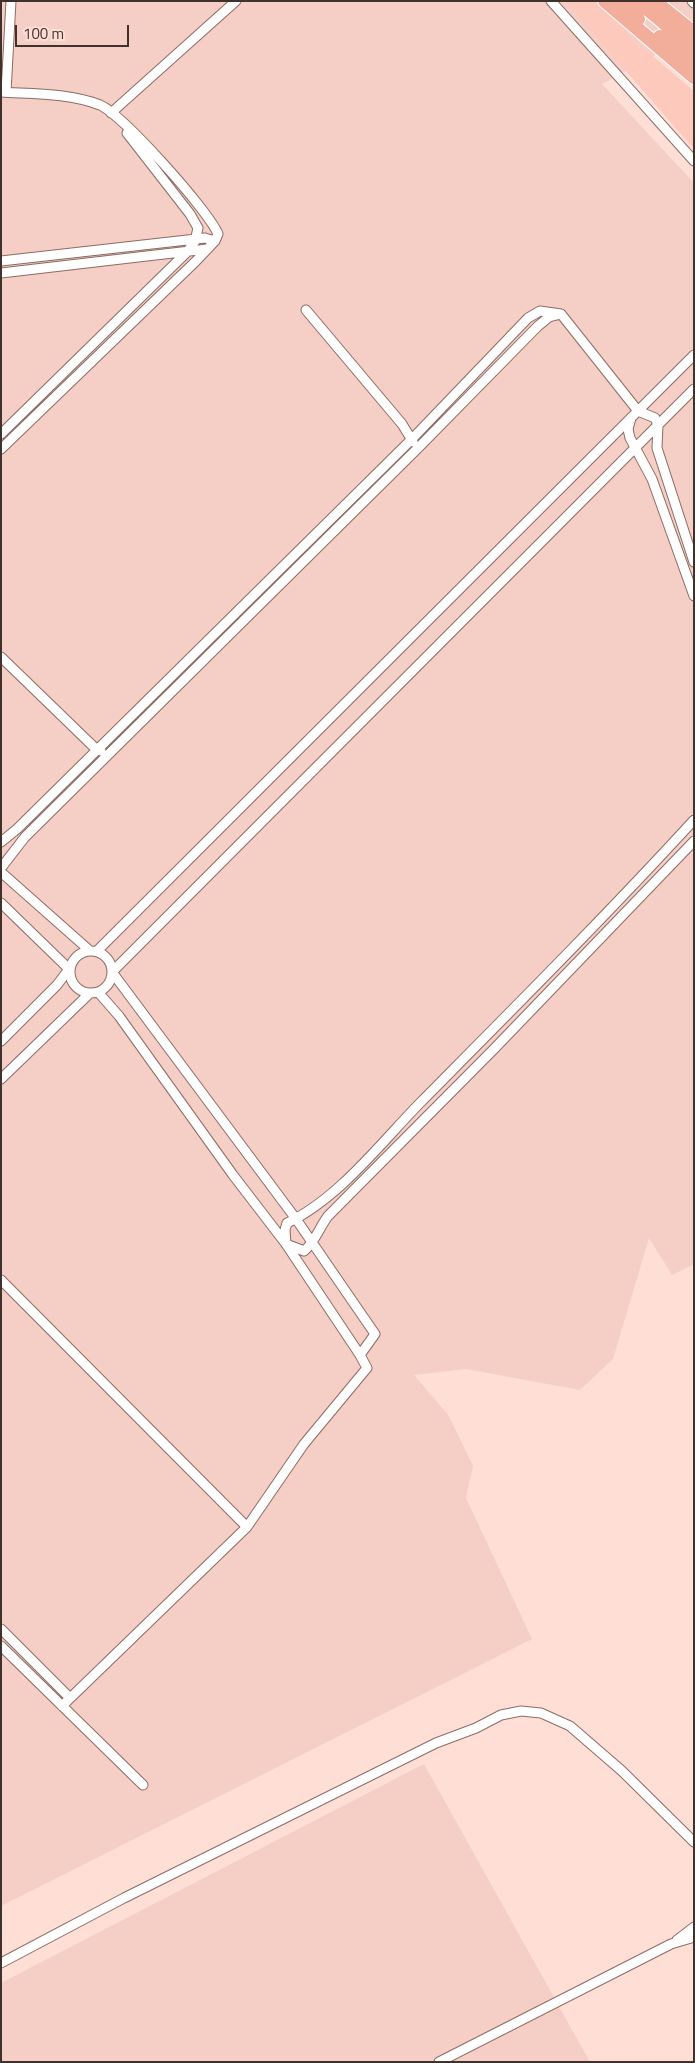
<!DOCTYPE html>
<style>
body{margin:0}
#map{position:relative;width:695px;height:2063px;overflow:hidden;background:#ffded5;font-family:"Titillium Web",sans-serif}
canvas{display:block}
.frame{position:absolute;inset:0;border:2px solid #41312d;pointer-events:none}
.scale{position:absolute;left:15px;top:25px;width:114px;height:22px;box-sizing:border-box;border:2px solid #41312d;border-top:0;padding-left:6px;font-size:15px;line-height:18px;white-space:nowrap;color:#41312d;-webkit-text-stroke:4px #ffded5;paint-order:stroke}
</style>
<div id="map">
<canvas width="695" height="2063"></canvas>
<div class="frame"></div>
<div class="scale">100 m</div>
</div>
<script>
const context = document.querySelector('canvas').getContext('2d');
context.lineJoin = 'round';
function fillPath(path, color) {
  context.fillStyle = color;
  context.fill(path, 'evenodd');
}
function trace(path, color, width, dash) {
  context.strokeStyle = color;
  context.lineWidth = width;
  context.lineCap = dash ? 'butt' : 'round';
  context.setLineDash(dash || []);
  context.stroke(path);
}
fillPath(new Path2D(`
 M1,1H694V34L602,84L694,183V1264L672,1275L649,1238L613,1359L580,1390L466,1369L414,1375L449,1416L473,1466L466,1498L532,1639L1,1906Z
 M424,1764L590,2062H1V1983Z`), '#f5cec5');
fillPath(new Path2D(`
 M565,1H596L629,36L694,91V149Z`), '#fdc9bc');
const minor = new Path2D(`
 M551,1L694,161
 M692,1L694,3
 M1,92C33,94 69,93 100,105C123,115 208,210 218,234L215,241L196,261L1,449
 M6,92L11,1
 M111,113L236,1
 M1,261L205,238L215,241
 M1,273L207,249
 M306,310L402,424L413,442
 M631,418L628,429L630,438L652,479L694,596
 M1,434L187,252L195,241L198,228L190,214L127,133
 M1,657L97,750L101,751
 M694,820C605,917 512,1010 419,1104C380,1144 338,1199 287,1223L285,1230L286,1244L304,1251C315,1242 319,1228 328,1216L494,1049L694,841
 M1,842L17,829L411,440L528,318L540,311L561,314L638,411L655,418L658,425L657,448L694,562
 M1,868L25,837L419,447L538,326L549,317L561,314
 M1,872L89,950
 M1,903L69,969L57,985L1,1041
 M70 972a21 21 0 1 1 42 0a21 21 0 1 1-42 0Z
 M97,951L694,355
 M98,992L119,1016L233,1175L286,1244L360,1355
 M1,1079L90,993
 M1,1280L247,1527
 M1,1629L69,1697
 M1,1646L143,1785
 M62,1706L247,1527L304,1444L367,1368L360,1355L375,1334L296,1219L112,972L694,389
 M677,1940L694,1927
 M1,1963L124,1898L436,1743L476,1728L501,1715L521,1711L541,1713L570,1726L622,1771L694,1842
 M439,2062L671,1944L694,1937`);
const highway = new Path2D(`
 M605,1L694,77
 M621,1L638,19
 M638,1L694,48
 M654,1L694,33
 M660,37L694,64`);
trace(minor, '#8e6b62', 11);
trace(highway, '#fff', 16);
trace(minor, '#fff', 9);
trace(highway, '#f2ad9b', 14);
</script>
